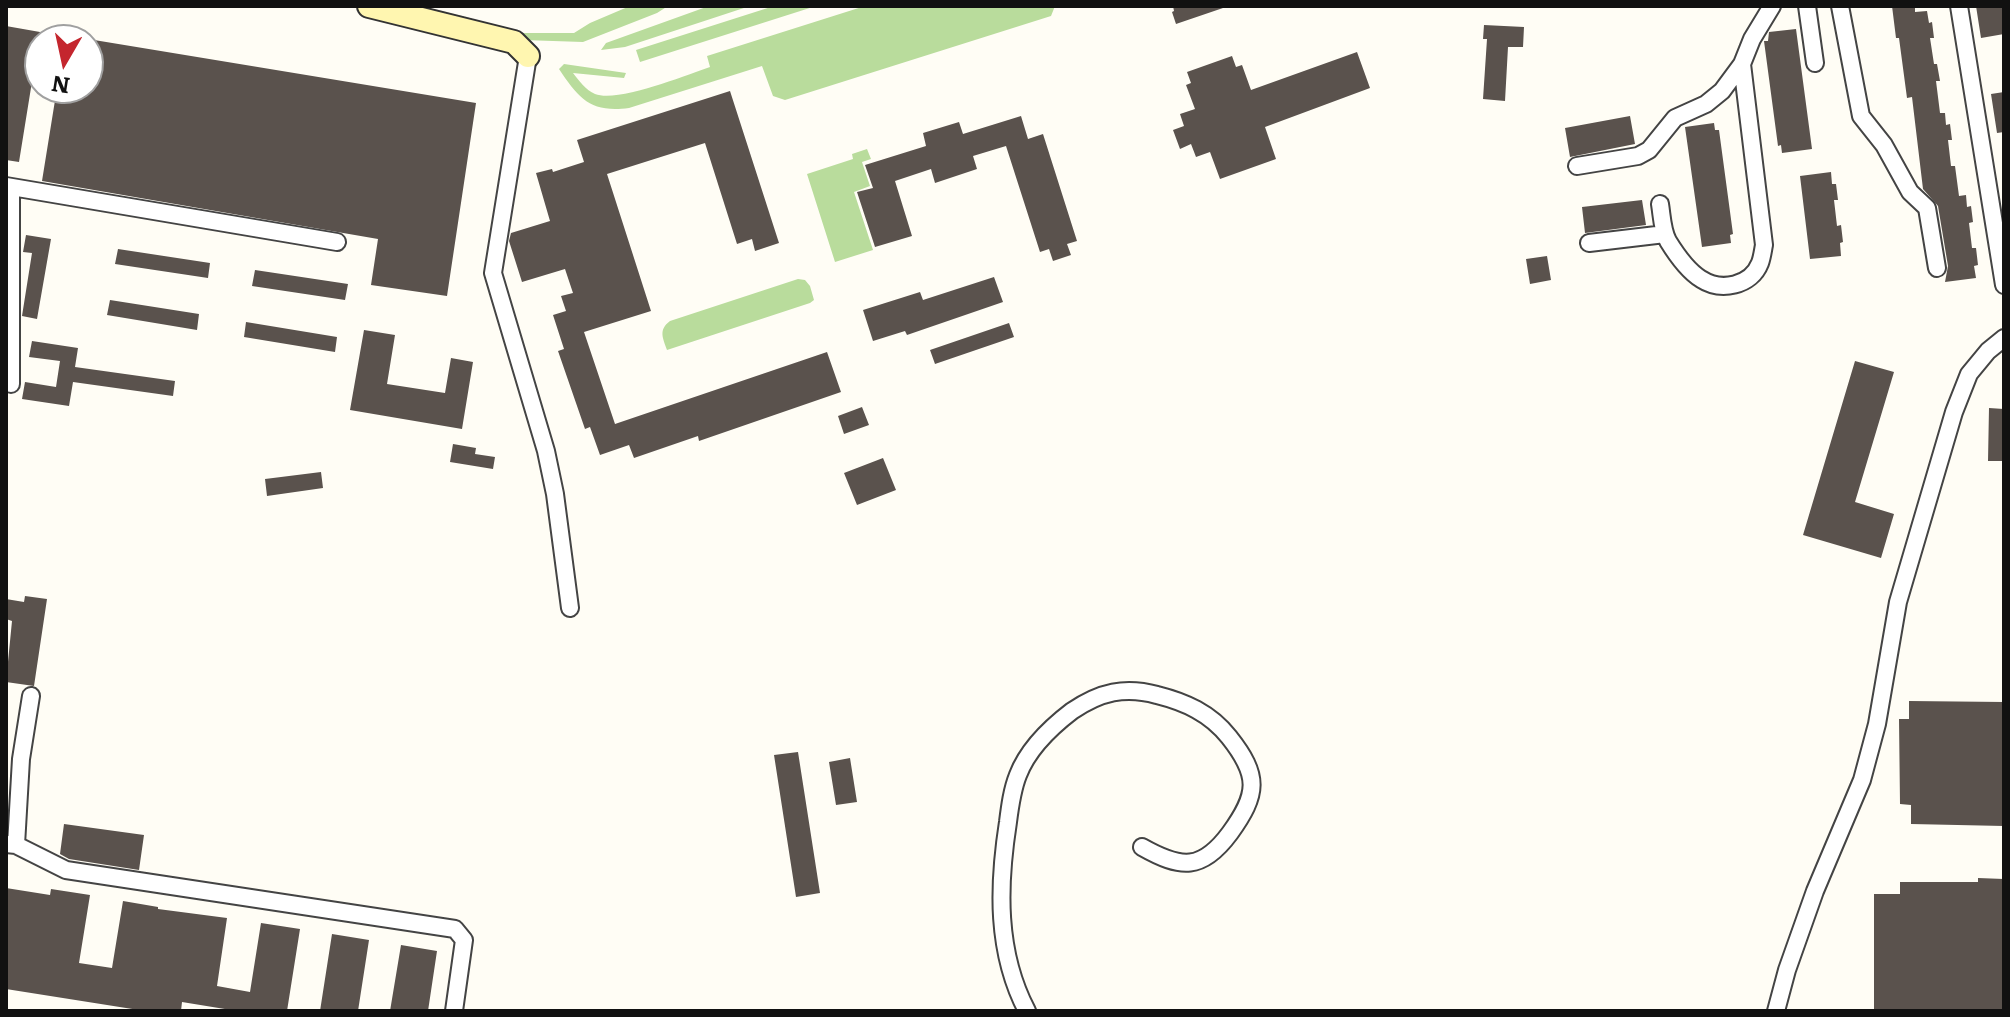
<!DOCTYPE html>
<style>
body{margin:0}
#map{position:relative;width:2010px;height:1017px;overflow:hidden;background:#fffdf5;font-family:Literata,serif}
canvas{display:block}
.frame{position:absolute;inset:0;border:8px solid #111;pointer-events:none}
.north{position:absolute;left:24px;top:24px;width:80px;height:80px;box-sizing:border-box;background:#fff;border:2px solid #a0a0a0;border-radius:50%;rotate:189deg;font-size:22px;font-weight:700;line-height:32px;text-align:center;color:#111}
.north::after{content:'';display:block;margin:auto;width:28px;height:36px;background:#c4262e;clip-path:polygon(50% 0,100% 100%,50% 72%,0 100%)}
</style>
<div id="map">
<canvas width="2010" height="1017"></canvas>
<div class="frame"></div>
<div class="north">N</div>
</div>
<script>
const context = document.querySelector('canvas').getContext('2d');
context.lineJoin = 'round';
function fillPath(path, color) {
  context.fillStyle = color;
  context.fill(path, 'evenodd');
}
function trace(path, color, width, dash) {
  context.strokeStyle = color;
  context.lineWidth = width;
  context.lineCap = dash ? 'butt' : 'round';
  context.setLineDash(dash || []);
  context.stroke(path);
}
fillPath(new Path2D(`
 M630,6H668L657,13L583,42L523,40V33H574L590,23Z
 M709,6H750L625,47L601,50L606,43Z
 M774,6H816L640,62L636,50Z
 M865,6H1055L1051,16L785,100L773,96L762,66L629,108C591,113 579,99 559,69L564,64L626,73L624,78L573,73C579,81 586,90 595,94C618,103 686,75 710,67L707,56Z
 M867,149L871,159L862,162L870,186L854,192L873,250L835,262L807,174L853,159L852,154Z
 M798,279L805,280L810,286L814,300L810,303L667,350C663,338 658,330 670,321Z`), '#b9dc9c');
fillPath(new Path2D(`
 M1173,6H1223V8L1176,24L1172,12L1174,11Z
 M1892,6H1915V12L1927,11L1929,23L1932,22L1934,38H1930L1934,64H1937L1940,81H1936L1940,113H1945L1946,125L1950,124L1952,140H1948L1951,166H1955L1959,196L1966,195L1967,207L1971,206L1973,222L1969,223L1972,248H1976L1978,265L1974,266L1976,278L1945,282L1948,266L1938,206L1923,189L1912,97L1907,98L1899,38H1896Z
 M1976,6H2004V34L1981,38Z
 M1484,25L1524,27L1523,47H1508L1505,101L1483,99L1487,39H1483Z
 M6,26L40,32L19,162L6,160Z
 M1796,29L1812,149L1782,153L1781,145L1778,146L1764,41H1768L1769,32Z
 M88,39L476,103L447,296L371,285L378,239L42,181L57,88H88Z
 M1357,52L1370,88L1265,127L1276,159L1220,179L1210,152L1196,157L1191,144L1180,149L1173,130L1184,126L1180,114L1195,109L1186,85L1191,83L1187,72L1232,56L1236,67L1242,65L1251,90Z
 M730,91L779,243L755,251L752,239L737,244L705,143L607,174L651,311L584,332L615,424L827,352L841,392L699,441L698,436L634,458L629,445L600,455L590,427L585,429L558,351L564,349L553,315L566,311L561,296L573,293L565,269L522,282L509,241L511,233L550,221L536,173L552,169L553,172L584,162L577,140Z
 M2004,92V132L1997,133L1991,94Z
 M1021,116L1028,139L1043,134L1077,241L1067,244L1071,255L1053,261L1049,249L1040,252L1006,146L973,156L977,169L935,183L931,169L895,181L912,236L875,247L857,192L873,188L865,165L926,146L923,133L959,122L963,134Z
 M1630,116L1635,144L1570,157L1565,128Z
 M1714,123L1715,130H1719L1733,234L1730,235L1731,243L1702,247L1685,127Z
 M1831,172L1832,184H1836L1838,200H1834L1837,226L1841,225L1843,242L1840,243L1841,256L1810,259L1800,176Z
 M1642,200L1646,225L1585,233L1582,207Z
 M26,235L51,239L37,319L22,316L32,253L23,252Z
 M118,249L210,263L208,278L115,264Z
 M1547,256L1551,280L1530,284L1526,259Z
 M255,270L348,284L345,300L252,286Z
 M994,277L1003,302L907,335L905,331L873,341L863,310L920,292L923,300Z
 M110,300L199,314L197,330L107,315Z
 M246,322L337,337L335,352L244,337Z
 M1009,323L1014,337L935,364L930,350Z
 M364,330L395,335L387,384L445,393L451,358L473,362L462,429L350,410Z
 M32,341L78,348L75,367L175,381L173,396L73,382L69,406L22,399L25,382L56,387L60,361L29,357Z
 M1855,361L1894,372L1855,502L1894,514L1881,558L1803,535Z
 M862,407L869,425L844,434L838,416Z
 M1989,408L2004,409V461H1988Z
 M453,444L476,448L475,454L495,457L493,469L450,462Z
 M883,458L896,490L857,505L844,473Z
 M321,472L323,488L267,496L265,479Z
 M25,596L47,599L34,686L6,682L12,621L6,619V599L24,602Z
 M1909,701L2004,702V826L1911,824V805L1900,804L1899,719H1909Z
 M798,752L820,893L796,897L774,755Z
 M850,758L857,802L836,805L829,762Z
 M64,824L144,835L139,870L69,859L60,854Z
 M1978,878L2004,879V1011H1874V894H1900V882H1978Z
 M6,888L50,895L51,889L90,895L79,963L112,968L123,901L158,907V909L227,918L217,986L250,992L261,923L300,929L287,1011H237L182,1002L181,1011H145L6,989Z
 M332,934L369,940L358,1011H320Z
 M401,945L437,951L428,1011H390Z`), '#5a524d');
const street = new Path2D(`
 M1807,6L1815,63
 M1840,6L1861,116L1884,145L1910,192L1927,208L1937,268
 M1959,6L2004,285
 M528,56L493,273L546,451L555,494L570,608
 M1577,166L1638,156L1649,150L1675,118L1706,104L1722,91L1742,64
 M6,186L337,242
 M11,187V384
 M1660,204C1662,216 1662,230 1668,241C1676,254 1688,271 1701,279C1721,292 1751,286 1760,263C1762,258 1763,250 1764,245L1742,64L1752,39L1772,6
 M1589,243L1665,234
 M6,844L16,845L66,870L455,929L464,940L454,1011
 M16,845L21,759L31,696
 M1027,1011C996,952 998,886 1008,822C1010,806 1012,790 1018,775C1028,749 1051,727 1072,711C1100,692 1125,686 1157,695C1185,702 1210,713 1229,737C1260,776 1258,794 1230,833C1202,871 1181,869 1142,847
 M1776,1011L1787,970L1815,891L1862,780L1877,724L1898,602L1954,412L1969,374L1988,351L2004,338`);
const secondary = new Path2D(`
 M369,6L514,42L528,56`);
trace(street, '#444', 20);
trace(secondary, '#333', 26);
trace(street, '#fff', 16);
trace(secondary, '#fff6b0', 22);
</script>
